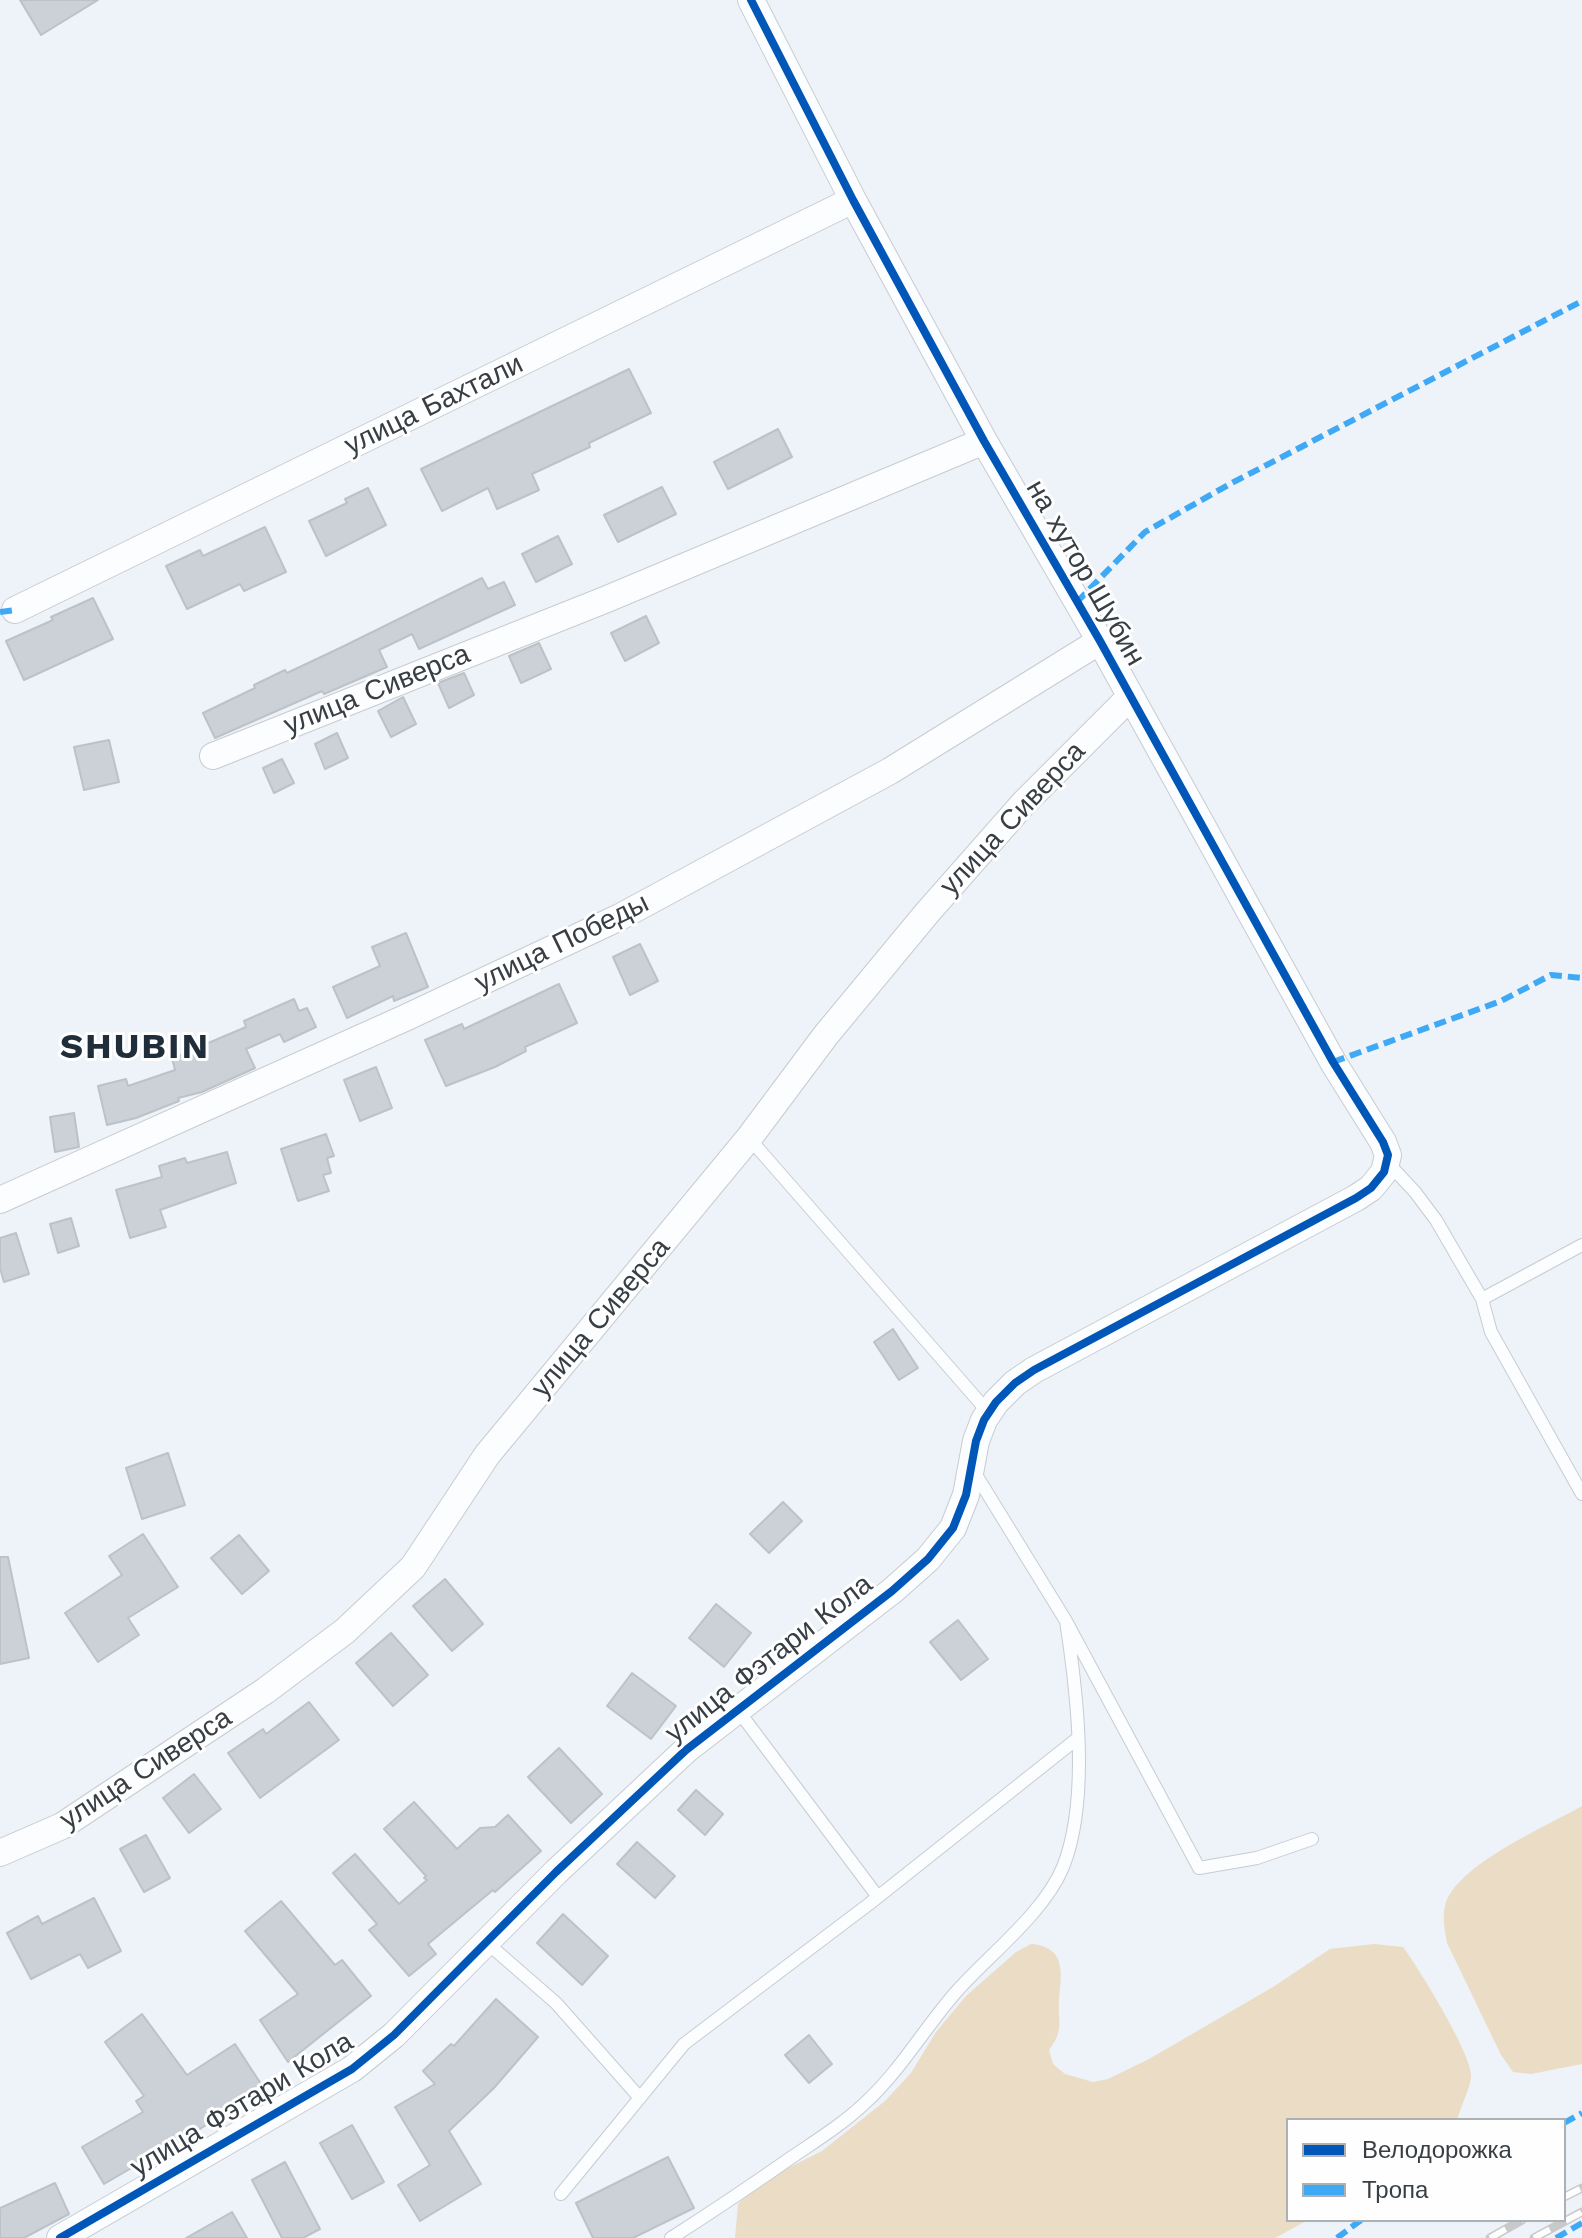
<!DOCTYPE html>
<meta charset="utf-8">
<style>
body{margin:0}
#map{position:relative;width:1582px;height:2238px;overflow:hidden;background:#edf3f8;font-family:"Work Sans",sans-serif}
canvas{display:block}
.legend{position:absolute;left:1286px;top:2118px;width:280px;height:104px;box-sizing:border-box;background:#fefefe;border:2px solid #aeb1b4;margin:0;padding:10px 14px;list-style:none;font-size:24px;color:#373e44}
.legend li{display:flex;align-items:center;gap:16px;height:40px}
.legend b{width:40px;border:2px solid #aeb1b4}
</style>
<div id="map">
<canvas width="1582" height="2238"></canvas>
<ul class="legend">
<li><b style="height:10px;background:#0057b8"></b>Велодорожка</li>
<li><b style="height:10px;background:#3fa9f5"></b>Тропа</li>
</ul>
</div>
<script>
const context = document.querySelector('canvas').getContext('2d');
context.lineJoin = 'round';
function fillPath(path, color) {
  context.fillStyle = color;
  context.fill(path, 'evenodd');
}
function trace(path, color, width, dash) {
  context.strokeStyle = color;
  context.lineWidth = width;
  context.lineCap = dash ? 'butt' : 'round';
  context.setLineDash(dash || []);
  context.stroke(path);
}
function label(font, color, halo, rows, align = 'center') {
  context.font = font + ' "Work Sans",sans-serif';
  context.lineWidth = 6;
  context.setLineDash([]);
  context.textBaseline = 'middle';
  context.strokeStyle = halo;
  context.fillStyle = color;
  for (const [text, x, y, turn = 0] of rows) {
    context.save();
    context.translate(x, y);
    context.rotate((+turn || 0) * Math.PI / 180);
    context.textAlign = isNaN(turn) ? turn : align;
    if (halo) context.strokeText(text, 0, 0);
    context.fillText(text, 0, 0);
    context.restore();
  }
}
fillPath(new Path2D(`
 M1582,1806V2064L1531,2074L1513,2072L1501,2055L1447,1943C1445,1931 1442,1918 1445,1906C1454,1866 1547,1826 1582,1806Z
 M1031,1944C1068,1947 1061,1975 1059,2002C1058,2024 1064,2030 1049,2050L1053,2064L1065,2074L1093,2082L1108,2079L1149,2059L1273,1987L1330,1949L1374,1944L1403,1947C1418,1967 1471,2053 1471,2075C1472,2084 1461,2106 1458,2117L1455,2120H1288V2220H1308L1275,2238H735L738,2204L746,2196L786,2169L822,2151L885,2101L911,2073L936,2032L966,1996L1016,1952Z`), '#ebdcc6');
const building = new Path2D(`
 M20,0H98L41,35Z
 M629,369L651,413L589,443L590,447L532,474L539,490L497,509L488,488L442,511L421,469Z
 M778,429L792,457L728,489L714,462Z
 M662,487L676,514L618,542L604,515Z
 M368,488L386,525L326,556L309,521L347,503L345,499Z
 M265,527L286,572L244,591L240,584L187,609L166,566L200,550L203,556Z
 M558,536L572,564L536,582L522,554Z
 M482,578L488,589L504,582L515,605L419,649L412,634L379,650L387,667L324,694L322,691L215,738L203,713L255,688L254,685L285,670L287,673L342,647Z
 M93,598L113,639L24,680L6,641L53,620L51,617Z
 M646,616L659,643L625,661L611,633Z
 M539,643L551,669L521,683L509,656Z
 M464,673L474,695L449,708L438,683Z
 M403,697L416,724L391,737L378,711Z
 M337,733L348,758L325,769L315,744Z
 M109,740L119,782L84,790L74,747Z
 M282,759L294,783L274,793L263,768Z
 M406,933L428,987L394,1001L393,996L347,1018L333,987L380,966L372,947Z
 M640,944L658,981L630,995L613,957Z
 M559,984L577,1023L525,1047L526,1051L495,1067L446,1086L425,1040L462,1024L464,1029Z
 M294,999L299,1011L307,1008L316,1027L284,1042L280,1034L246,1049L255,1068L202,1092L178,1098L179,1101L136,1118L107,1125L98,1086L126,1079L128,1086L175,1070L172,1058L208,1047L206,1044L246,1027L244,1021Z
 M376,1067L392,1108L360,1121L344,1080Z
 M74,1113L79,1147L55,1152L50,1117Z
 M326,1134L334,1156L327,1158L331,1173L323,1175L329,1191L298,1201L281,1149Z
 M227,1152L236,1183L160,1210L166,1227L130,1238L116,1190L162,1177L159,1166L185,1158L187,1163Z
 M71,1218L79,1246L58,1253L50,1224Z
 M16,1233L29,1274L4,1282L0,1268V1238Z
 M893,1329L918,1368L899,1380L874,1342Z
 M168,1453L185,1505L142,1519L126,1468Z
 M783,1502L802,1521L769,1553L750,1534Z
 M143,1534L178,1587L128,1618L139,1635L98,1662L65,1613L122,1575L109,1556Z
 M239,1535L269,1571L242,1594L211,1558Z
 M0,1557H8L29,1658L0,1664Z
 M445,1579L483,1624L452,1651L413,1606Z
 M716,1604L751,1633L724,1667L689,1638Z
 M958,1620L988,1659L961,1680L930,1642Z
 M391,1633L428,1675L393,1706L356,1663Z
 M632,1673L676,1706L651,1739L607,1706Z
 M309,1702L339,1740L260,1798L228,1753L263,1729L266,1734Z
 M559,1748L602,1794L571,1823L528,1777Z
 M194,1774L221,1809L189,1833L163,1798Z
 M696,1790L723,1814L705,1835L678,1810Z
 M414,1802L457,1849L480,1828L495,1827L508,1815L541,1851L495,1892L493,1890L428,1944L436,1954L409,1976L369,1930L377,1924L333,1873L355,1854L399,1904L427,1880L424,1878L426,1876L384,1829Z
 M146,1835L170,1878L144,1892L120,1849Z
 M637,1842L675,1876L655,1898L617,1864Z
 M94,1898L121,1951L88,1968L80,1954L31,1979L7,1933L38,1916L42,1924Z
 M281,1901L335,1965L342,1960L371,1996L288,2062L260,2020L298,1994L245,1931Z
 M563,1914L608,1956L582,1985L537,1943Z
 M496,1999L538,2037L494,2088L449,2131L481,2184L420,2221L398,2185L430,2165L395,2107L435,2084L423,2071L451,2044L454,2046Z
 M142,2014L187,2075L235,2044L261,2084L212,2116L214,2120L167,2150L166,2148L104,2184L82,2147L143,2112L136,2101L144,2096L105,2042Z
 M809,2035L832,2064L809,2083L785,2055Z
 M352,2125L384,2182L352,2199L320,2143Z
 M668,2157L694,2208L633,2238H593L576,2203Z
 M285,2162L320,2229L303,2238H282L252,2180Z
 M55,2183L69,2214L24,2238H0V2208Z
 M232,2212L247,2238H186Z`);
fillPath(building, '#cbd1d6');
trace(building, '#bcc2c7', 2);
const lane = new Path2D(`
 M749,1138L989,1413
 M1388,1163L1415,1192L1436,1220L1482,1299L1491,1332L1582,1494
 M1482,1299L1582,1245
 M973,1470L1066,1621L1199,1868L1257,1858L1312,1839
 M737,1709L878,1897
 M486,1942L556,2003L640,2098
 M561,2194L684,2044L869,1904L1078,1738
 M671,2238C712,2212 752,2185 792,2157C817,2140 843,2124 865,2103C901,2070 925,2027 957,1991C990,1954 1044,1913 1063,1867C1090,1800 1077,1692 1066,1621`);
const street = new Path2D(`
 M15,610L853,200
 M213,756L607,599L984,441
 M0,1200L405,1018L620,917L890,771L1100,641
 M0,1853L62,1826L265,1691L345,1631L413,1567L487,1455L749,1138L826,1035L927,913L1023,804L1130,697
 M60,2238L352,2069L394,2035L556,1872L686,1750L892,1591L928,1559L953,1528L966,1495L976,1441L984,1420L996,1402L1015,1383L1034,1370L1356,1198L1371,1188L1384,1172L1388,1155L1383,1142L1333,1062L1100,641L984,441L853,200L751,0`);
trace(lane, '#c6ccd2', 14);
trace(street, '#c6ccd2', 28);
trace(lane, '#fcfdfe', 12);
trace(street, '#fcfdfe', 26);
const rail = new Path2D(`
 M1564,2197L1582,2188
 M1490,2238L1522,2220
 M1534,2238L1582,2212`);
trace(rail, '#c8c9cb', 9);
trace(rail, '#fefefe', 6, [18]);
trace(new Path2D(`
 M1077,602L1145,532L1230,484L1582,301
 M0,612L15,610
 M1333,1062L1501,1001L1551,975L1582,978
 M1564,2123L1582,2113
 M1337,2238L1361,2220
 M1556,2238L1582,2223`), '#3fa9f5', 6, [12, 6]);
trace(new Path2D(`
 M60,2238L352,2069L394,2035L556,1872L686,1750L892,1591L928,1559L953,1528L966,1495L976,1441L984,1420L996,1402L1015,1383L1034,1370L1356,1198L1371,1188L1384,1172L1388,1155L1383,1142L1333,1062L1100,641L984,441L853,200L751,0`), '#0057b8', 8);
label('28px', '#373e44', '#fefefe', [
 ["улица Бахтали",434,405,-26],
 ["на хутор Шубин",1085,573,60],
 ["улица Сиверса",377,690,-22],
 ["улица Сиверса",1013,819,-47],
 ["улица Победы",562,943,-26],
 ["улица Сиверса",601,1318,-50],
 ["улица Фэтари Кола",769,1659,-38],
 ["улица Сиверса",146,1769,-33],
 ["улица Фэтари Кола",242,2105,-31]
]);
context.letterSpacing = '2px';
label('bold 36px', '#1f2e3a', '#fefefe', [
 ["SHUBIN",135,1047]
]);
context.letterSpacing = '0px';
</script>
